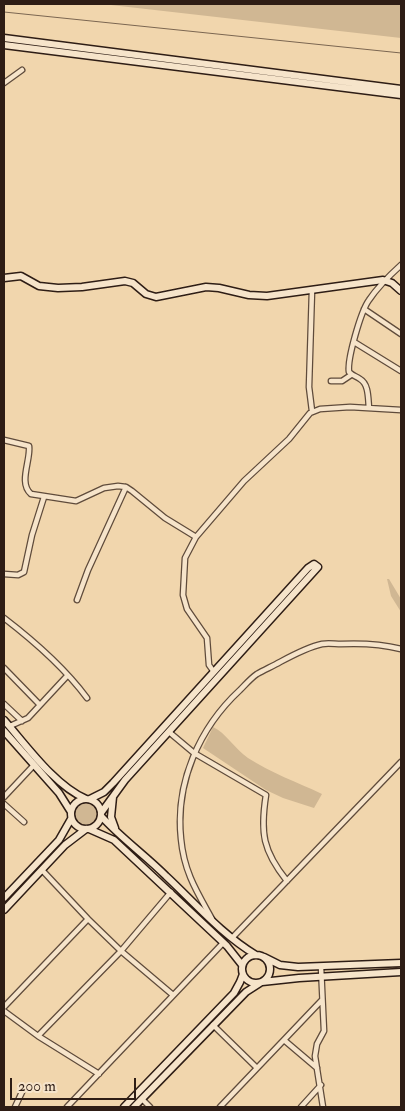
<!DOCTYPE html>
<style>
body{margin:0}
#map{position:relative;width:405px;height:1111px;overflow:hidden;background:#f1d6ad;font-family:"IM FELL Double Pica",serif}
canvas{display:block}
.frame{position:absolute;inset:0;border:5px solid #2e1d15;pointer-events:none}
.scale{position:absolute;left:10px;top:1078px;width:126px;height:22px;box-sizing:border-box;border:2px solid #2e1d15;border-top:0;padding-left:6px;font-size:15px;line-height:18px;white-space:nowrap;color:#2e1d15;-webkit-text-stroke:4px #f6e4ca;paint-order:stroke}
</style>
<div id="map">
<canvas width="405" height="1111"></canvas>
<div class="frame"></div>
<div class="scale">200 m</div>
</div>
<script>
const context = document.querySelector('canvas').getContext('2d');
context.lineJoin = 'round';
function fillPath(path, color) {
  context.fillStyle = color;
  context.fill(path, 'evenodd');
}
function trace(path, color, width, dash) {
  context.strokeStyle = color;
  context.lineWidth = width;
  context.lineCap = dash ? 'butt' : 'round';
  context.setLineDash(dash || []);
  context.stroke(path);
}
fillPath(new Path2D(`
 M102,4H401V38Z
 M387,579H389L401,599V612L391,596Z
 M213,727C225,732 236,750 248,758C271,773 297,782 322,794L314,808L283,798L266,790L203,748Z
 M75 814a11 11 0 1 1 22 0a11 11 0 1 1-22 0Z`), '#d0b793');
trace(new Path2D(`
 M4,12L401,53`), '#7b6651', 1);
const street = new Path2D(`
 M4,83L22,70
 M312,290L309,387L312,411
 M364,309L401,334
 M354,342L401,371
 M331,381H342L351,375
 M369,408C368,399 369,384 360,379C356,376 353,376 349,372C347,359 361,311 369,300C377,288 390,275 401,265
 M4,440L29,446C31,460 18,483 31,494L76,501L104,488L118,486L126,487L132,491L165,518L196,537
 M4,574L18,575L24,572L32,535L44,497
 M77,600L88,570L126,487
 M4,618C34,641 64,667 87,698
 M4,668L40,705
 M214,672L209,665L207,638L187,609L183,595L185,558L196,537L244,481L289,439L310,413L320,409L350,407L401,410
 M4,704L22,721
 M10,726L28,718L67,676
 M169,732L194,753L266,795C260,833 263,851 287,881
 M4,797L34,765
 M4,804L24,822
 M42,870L88,919L121,951L173,995
 M212,919C197,892 184,872 181,839C175,783 199,728 240,690C245,685 251,678 257,674C264,670 273,666 280,662C293,655 308,647 322,644C328,643 335,644 341,644C362,643 381,644 401,649
 M232,938L401,762
 M321,967L324,1031L317,1044L315,1056L323,1107
 M4,1007L88,919
 M4,1011L38,1036L121,951L171,892
 M213,1025L257,1068
 M38,1036L99,1074
 M284,1040L317,1068
 M142,1099L150,1107
 M15,1107L22,1092
 M67,1107L223,943
 M220,1107L322,1000
 M301,1107L321,1085`);
const secondary = new Path2D(`
 M4,38L401,89
 M4,45L401,95
 M4,278L21,276L39,286L58,288L82,287L125,281L133,283L146,294L156,297L206,287L219,288L249,295L267,296L383,280L392,283L401,291
 M4,720C26,745 55,786 86,799
 M4,731L59,793L71,812
 M113,797L111,817L115,828
 M71 814a15 15 0 1 1 30 0a15 15 0 1 1-30 0Z
 M90,799L104,792L113,783L308,568L314,564L318,567L125,780L101,813
 M101,816C121,838 145,855 166,876C195,903 221,934 256,955
 M89,829L114,840L227,946L242,965
 M4,898L59,840L71,819
 M4,910L65,845L86,829
 M242 969a14 14 0 1 1 28 0a14 14 0 1 1-28 0Z
 M264,957L280,965L298,967L401,963
 M262,982L299,978L401,972
 M124,1107L234,993L240,982L243,974
 M134,1107L246,992L260,983`);
trace(street, '#5f4b3b', 7);
trace(secondary, '#2e1d15', 9);
trace(street, '#f6e4ca', 4.5);
trace(secondary, '#f6e4ca', 6);
</script>
